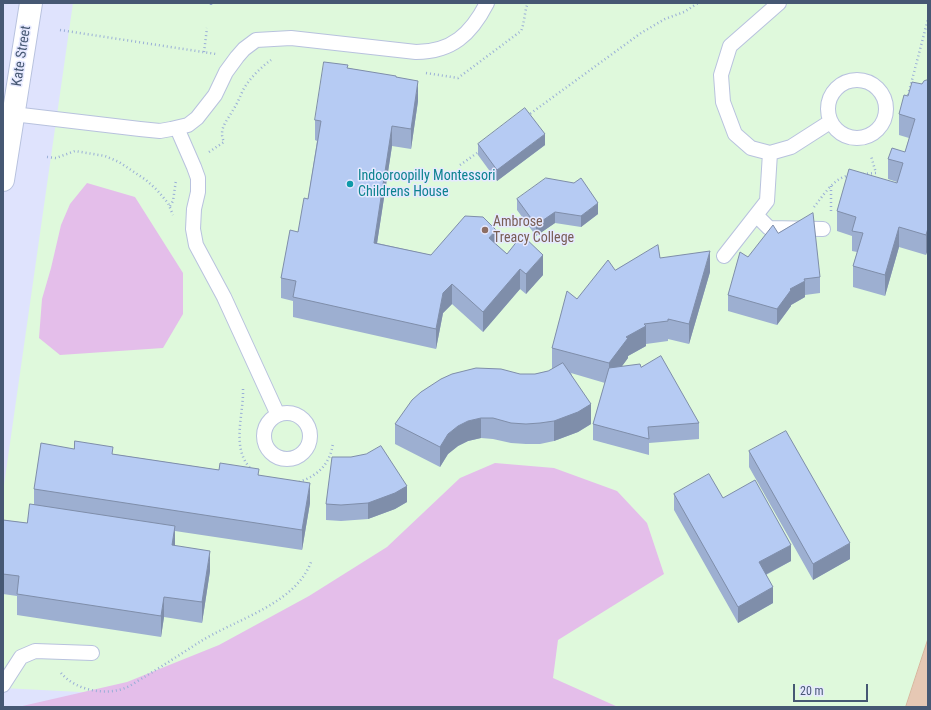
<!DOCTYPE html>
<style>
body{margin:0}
#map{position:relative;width:931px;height:710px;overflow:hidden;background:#dfe3fd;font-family:"Roboto Condensed",sans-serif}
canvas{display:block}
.frame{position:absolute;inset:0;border:4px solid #465873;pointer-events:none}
.scale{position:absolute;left:793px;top:684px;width:75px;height:18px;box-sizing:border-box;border:2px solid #465873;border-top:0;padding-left:5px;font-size:12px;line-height:14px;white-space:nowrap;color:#465873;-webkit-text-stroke:3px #e6e9ff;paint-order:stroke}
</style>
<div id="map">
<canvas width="931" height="710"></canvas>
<div class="frame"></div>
<div class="scale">20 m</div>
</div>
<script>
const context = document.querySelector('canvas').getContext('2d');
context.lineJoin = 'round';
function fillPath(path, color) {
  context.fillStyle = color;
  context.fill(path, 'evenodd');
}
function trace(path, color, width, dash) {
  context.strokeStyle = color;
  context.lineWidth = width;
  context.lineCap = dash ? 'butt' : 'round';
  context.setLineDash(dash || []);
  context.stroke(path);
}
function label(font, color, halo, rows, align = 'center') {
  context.font = font + ' "Roboto Condensed",sans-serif';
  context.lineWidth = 3;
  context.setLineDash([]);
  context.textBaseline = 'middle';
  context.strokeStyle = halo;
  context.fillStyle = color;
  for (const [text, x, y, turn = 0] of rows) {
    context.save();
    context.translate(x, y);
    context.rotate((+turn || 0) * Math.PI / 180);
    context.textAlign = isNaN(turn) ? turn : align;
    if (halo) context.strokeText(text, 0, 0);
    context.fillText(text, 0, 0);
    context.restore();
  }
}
fillPath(new Path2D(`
 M73,3H928V639L906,707H370L3,688V492Z`), '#dff9dc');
fillPath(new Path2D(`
 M87,183L135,197L183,273V314L163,348L60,355L39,338L42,299L51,268L61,225L70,204Z
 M495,463L554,468L617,491L647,523L664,574L558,640L553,678L618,707H18L127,682L219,645L309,596L387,547L460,478Z`), '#e4beea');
const water = new Path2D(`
 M928,639V707H906Z`);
fillPath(water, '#e6c8b4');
trace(water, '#d8b49a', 1);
const service = new Path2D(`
 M779,3L730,46L721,75L723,102L735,134L751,148L770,153L791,147L830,122
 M828 109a29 29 0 1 1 58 0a29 29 0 1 1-58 0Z
 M13,114L140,129L160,131L171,129L188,125L197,118L215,95L226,72L237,57L244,49L256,40L291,38L416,52C452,52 471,34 487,3
 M177,128L194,167L198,178V192L194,209L193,229L196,245L224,297L278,415
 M756,215L769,228L823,229
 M724,256L767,201L770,153
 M264 436a23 23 0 1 1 46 0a23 23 0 1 1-46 0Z
 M3,685L21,657L35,651L92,653`);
const tertiary = new Path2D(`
 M3,180L31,3`);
trace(service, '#b8c2de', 16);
trace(tertiary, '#b8c2de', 24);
trace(new Path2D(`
 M211,5V3
 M60,30L216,54
 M204,52L207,28
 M426,73L458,78L521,31C525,22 524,12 528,3
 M907,99L928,19
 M527,116L641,33L665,19L684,12L698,3
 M209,152L224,142C218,129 227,121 233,110C237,104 240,97 243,90C250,78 260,68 271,60
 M47,157L56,158L75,151L105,156L119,162L146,180L157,190L168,203L173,215
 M460,165L480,151
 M863,174L876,173L871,156
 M831,186V211
 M170,206L173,201L176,180
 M814,207C824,195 833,178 850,175
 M243,389C244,415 230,449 252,470
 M299,482C319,475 330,464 333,443
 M61,673C75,690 105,696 125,688C133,685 140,679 146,676C164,665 181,654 198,643C233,620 295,605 311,562`), '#9aafd7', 2.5, [1, 3]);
trace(service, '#fff', 14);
trace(tertiary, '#fff', 22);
fillPath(new Path2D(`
 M348,68L396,77L418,101L411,149L392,146L377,243L431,255L496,244L507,254L543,275L526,294L520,289L483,332L452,304L443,313L436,349L293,317V301L281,298V278L298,232L308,199L317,141L315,140V120Z
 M928,80V249L926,255L899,247L885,296L853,287V266L857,252L852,251V236L837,231V211L897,183V182L888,179V159L905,152L909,138L899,135V114L908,96Z
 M478,144L545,145L497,181L478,155Z
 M517,199L598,214L581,227L555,223L536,236L517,210Z
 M778,233L820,277V293L805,295V297L791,305V306L777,325L728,311V295L748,257Z
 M660,258L710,272L689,344L668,339V341L646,344V346L628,356V358L621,367H641L699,423V439L649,443V455L593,440V424L605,383L571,373L591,424L578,432L554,441L540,444H526L511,443L493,439L481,438L468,441L458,446L448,454L440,467L395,444V424L520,374H535L548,371L552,369V348L577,299L615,270Z
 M749,451L850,559L813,580L749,467Z
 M113,454L219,470L259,475L310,503L302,550L175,531V546L210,571L202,623L164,617L161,637L17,615V596L3,594V520L27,523L34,504V489Z
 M351,457L407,502L395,509L368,519L341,521L326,520V504Z
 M674,494L723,498L791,561L766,575L773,603L738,623L674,510Z`), '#9dafd1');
fillPath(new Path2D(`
 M418,81V101L411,149V129Z
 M392,126V146L374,263V243Z
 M545,134V145L497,181V170Z
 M598,203V214L581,227V216Z
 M555,212V223L536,236V225Z
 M899,227V247L885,296V275Z
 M928,228V249L926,255V235Z
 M496,230V250L489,238Z
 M710,251V272L689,344V324Z
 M543,255V275L526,294V274Z
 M520,269V289L483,332V312Z
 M805,281V297L791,305V306L777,325V309L790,289Z
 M452,284V304L443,313L436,349V329L443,293Z
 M646,326V346L628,356V358L609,384V363L626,337Z
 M591,404V424L578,432L554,441V421Z
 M481,418V438L468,441L458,446L448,454L440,467V447L448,434L458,426L468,421Z
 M310,483V503L302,550V530Z
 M407,486V502L395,509L368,519V503Z
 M175,526V546L172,545Z
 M850,543V559L813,580V564Z
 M791,545V561L759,578V562Z
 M210,551V571L202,623V602Z
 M773,587V603L738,623V607Z
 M164,597V617L161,637V616Z`), '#7f8eaa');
const building = new Path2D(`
 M324,62L348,65L347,68L396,76V77L418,81L411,129L392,126L374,243L431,255L465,216L483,217L496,230L489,238L507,254L522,235L543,255L526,274L520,269L483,312L452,284L443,293L436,329L293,297L296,281L281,278L290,230L298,232L304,198L308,199L321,121L315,120Z
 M928,80V228L926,235L899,227L885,275L853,266L863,233L852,231L856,217L837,211L849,169L897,183L903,163L888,159L892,148L905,152L915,119L899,114L904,95L908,96L912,82L922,84L924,81Z
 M525,108L545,134L497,170L478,144Z
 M546,178L574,183L581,178L598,203L581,216L555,212L536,225L517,199Z
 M813,213L820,277L804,279L805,281L790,289L791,290L777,309L728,295L740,252L748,257L773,225L778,233Z
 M658,245L660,258L710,251L689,324L668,319V321L644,324L646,326L626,337L628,338L609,363L552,348L567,291L577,299L608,260L615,270Z
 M661,356L699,423L648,427L649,439L593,424L609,368L640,364L641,367Z
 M563,363L591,404L578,412L554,421L540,423L526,424L511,423L493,418H481L468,421L458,426L448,434L440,447L395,424L412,400L421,392L441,379L452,374L476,368L501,369L520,374H535L548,371Z
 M786,431L850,543L813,564L749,451Z
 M75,441L113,447L112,454L219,470L220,463L259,469L258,475L310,483L302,530L34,489L41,443L74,449Z
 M381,446L407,486L395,493L368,503L341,505L326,504L332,457H351L366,454Z
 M709,474L723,498L755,480L791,545L759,562L773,587L738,607L674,494Z
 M30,504L175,526L172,545L210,551L202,602L164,597L161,616L17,594L19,576L3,574V520L27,523Z`);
fillPath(building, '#b6cbf3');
trace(building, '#7f8eaa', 1);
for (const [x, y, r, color] of [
 [350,184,4,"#0f9aa8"],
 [485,230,4,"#8d6e63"]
]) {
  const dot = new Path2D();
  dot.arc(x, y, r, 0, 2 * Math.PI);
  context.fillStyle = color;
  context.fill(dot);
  trace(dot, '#e6e9ff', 1.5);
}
label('14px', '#465873', '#e6e9ff', [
 ["Kate Street",22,56,-81]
]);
label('14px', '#0d838f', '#e6e9ff', [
 ["Indooroopilly Montessori",358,176],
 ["Childrens House",358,192]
], 'left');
label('14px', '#785e54', '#e6e9ff', [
 ["Ambrose",493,222],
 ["Treacy College",493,238]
], 'left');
</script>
